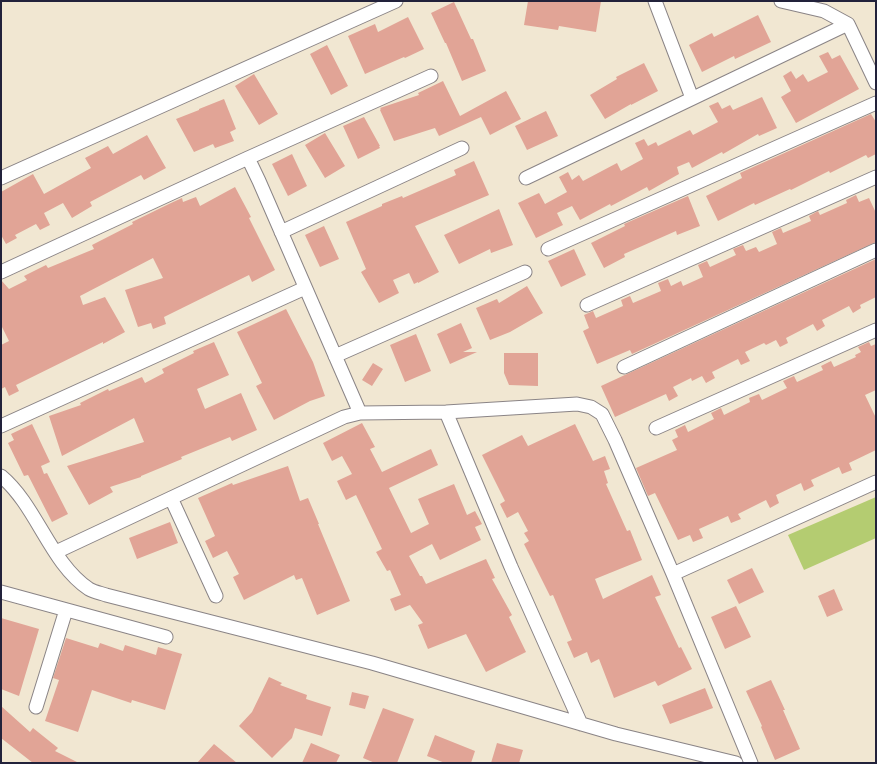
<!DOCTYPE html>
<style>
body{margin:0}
#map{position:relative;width:877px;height:764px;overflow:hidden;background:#f1e7d2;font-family:"Old Standard TT",serif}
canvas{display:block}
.frame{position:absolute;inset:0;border:2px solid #22223b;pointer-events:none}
</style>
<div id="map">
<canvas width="877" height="764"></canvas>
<div class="frame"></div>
</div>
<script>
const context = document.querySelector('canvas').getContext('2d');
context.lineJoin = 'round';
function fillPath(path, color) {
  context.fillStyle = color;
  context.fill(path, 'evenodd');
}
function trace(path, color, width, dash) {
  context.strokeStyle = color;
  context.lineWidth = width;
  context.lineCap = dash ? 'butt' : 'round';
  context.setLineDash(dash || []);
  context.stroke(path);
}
fillPath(new Path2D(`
 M876,497V538L804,570L788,535Z`), '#b4cc71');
fillPath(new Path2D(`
 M528,1H601L596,32L559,26L558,30L524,25Z
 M454,2L471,39H473L486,71L462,81L446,43H445L431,13Z
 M758,15L771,42L735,59L734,56L702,72L689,45L712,33L714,37Z
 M408,17L424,49L405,58L404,57L365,74L348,36L375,24L378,32Z
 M327,45L348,86L331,95L310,54Z
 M828,52L832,59L840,55L859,89L796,123L781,97L791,91L783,76L791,71L796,79L803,74L808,82L828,72L819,56Z
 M644,63L658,91L631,105V104L605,119L590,95L617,79L616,77Z
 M254,74L278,114L259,125L235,86Z
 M443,81L460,116L506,91L521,119L490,135L481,117L439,136L435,128L394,141L380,110L381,109L380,108L419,95L418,93Z
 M762,97L777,128L759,136L758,134L723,154L722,152L692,168L689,162L677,167L679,174L649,191L647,187L611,206L610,204L580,220L572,206L557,213L563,225L536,238L518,203L539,193L545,204L567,192L559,177L568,172L572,180L579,175L583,181L617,163L621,171L643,159L635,143L644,139L648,146L656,142L658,146L690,130L693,135L718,122L709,106L718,102L722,109L730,105L733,110Z
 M224,99L236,129L230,132L234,141L215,148L213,144L194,152L176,119L199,110V109Z
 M546,111L558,136L527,150L515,126Z
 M871,114L876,122V154L868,158L866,155L830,173L829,171L791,190L790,189L755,205L754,203L718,221L706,196L742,178L740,173Z
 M364,117L380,146H379L380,148L358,159L343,126Z
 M325,133L345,166L325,178L305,145Z
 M147,135L166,168L144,180L141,175L90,202L92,206L72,218L63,203L44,213L50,225L40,230L36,224L15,235L17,238L6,244L1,235V192L33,174L44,194L91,168L85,158L108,146L113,154Z
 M292,154L307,186L288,196L272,164Z
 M474,161L489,195L415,226L439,272L418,283V282L414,284L409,273L393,280L399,293L379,303L361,272L366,269L346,222L382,206V204L402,196L403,198L456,175L454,170Z
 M235,187L251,217L249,218L275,270L252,282L249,275L164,317L166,324L153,329L151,323L138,327L125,290L163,278L153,258L80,296L83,305L105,297L125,332L103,344V342L16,385L19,391L9,396L5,387L1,389V345L9,341L1,325V280L9,289L27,280L24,276L46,265L48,268L94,249L92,245L133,224L132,222L171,203L182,198L183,202L196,197L200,206Z
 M856,195L859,202L869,198L876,213V242L632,354L630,350L597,364L583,331L589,328L584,315L593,311L596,318L623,306L621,300L630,296L633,303L661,291L658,283L668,279L671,286L681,281L683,286L703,277L698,265L707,261L710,267L736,255L733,249L743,245L746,251L756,247L759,252L777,244L772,232L781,228L783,233L811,221L809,216L818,211L820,215L847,203L846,200Z
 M688,196L700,226L677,235L676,231L624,254L625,257L604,268L591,243L625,226L624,224Z
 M499,209L513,245L491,253L490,249L459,264L444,235Z
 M324,226L339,259L320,267L305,235Z
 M574,249L586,275L561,287L548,261Z
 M876,259V297L860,305L861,308L853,313L849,306L822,320L825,326L817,331L813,324L786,338L788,343L780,347L776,340L766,345L764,343L745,352L750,361L741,365L738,359L712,372L715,378L706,383L702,376L692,381L691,378L673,387L678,396L669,401L666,394L615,417L601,386Z
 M527,286L543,313L510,332L490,340L476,308L497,299L499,303Z
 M286,309L313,362L325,396L310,401L274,420L256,386L262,383L237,332Z
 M461,323L472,348L463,352H477L450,364L437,334Z
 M416,334L431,371L405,382L390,345Z
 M214,342L229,375L197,389L205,409L241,393L257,430L232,441L230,437L181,457L182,459L141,476V477L110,487L113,492L89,505L67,466L144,442L134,418L62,456L49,416L81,405L80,403L108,389L109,391L142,377L145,383L164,373L162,369L194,353L193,351Z
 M869,342L871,346L876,344V390L865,395L876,418V450L849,463L852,470L842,474L839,467L811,480L814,486L804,491L801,483L776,495L779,503L770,508L766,500L738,514L741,519L731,523L728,516L699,529L703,538L693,542L690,535L678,540L655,493L648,496L636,468L677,450L672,440L678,437L675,430L685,425L688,432L714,419L711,413L721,408L724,415L750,402L749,398L759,394L762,400L787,388L783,381L794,376L797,382L823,370L821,366L831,361L834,367L856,357L855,355L861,352L858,347Z
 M504,353H538V386L509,385L504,373Z
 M373,363L383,369L372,386L362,380Z
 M362,423L375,447L370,449L382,472L431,449L438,465L389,488L411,533L429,524L418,499L454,484L467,515L475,511L482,524L475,527L481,540L440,560L432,544L409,556L420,576H422L426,584L486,559L495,578L492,579L512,615L509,617L526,652L486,672L466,634L428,649L418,625L423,623L410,605L395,611L390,599L401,595L390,570L387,571L376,552L382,549L356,495L346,500L337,481L352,474L342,456L332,461L323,443Z
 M32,424L50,462L41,466L44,474L47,473L68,514L52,522L28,475L24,476L8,443L14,440L11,434Z
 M575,424L593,461L605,456L610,469L604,471L608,483L606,484L627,531L630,530L642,560L595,579L603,599L652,575L661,595L655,597L679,648L681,647L692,669L658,686L655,681L614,698L599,659L591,663L587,652L574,658L567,642L572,640L553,595L550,596L524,544L529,541L524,533L528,531L518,512L507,518L500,504L505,501L482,455L522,435L528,446Z
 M288,466L300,501L308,498L319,524H318L350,601L317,615L302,578L296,580L294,575L244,600L233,577L239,574L227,551L213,558L205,541L215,536L198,498L232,483L233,485Z
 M170,522L178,543L137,559L129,538Z
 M752,568L764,592L739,604L727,580Z
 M834,589L843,610L827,617L818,596Z
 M736,606L751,637L725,649L711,617Z
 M1,618L39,629L19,696L1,689Z
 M66,638L98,648L100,643L123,651L125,645L156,655L158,647L182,654L165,710L132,700L131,703L92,690L78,732L45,721L59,680L53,678Z
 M269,677L282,683L280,685L307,695L306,699L331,707L322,736L295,728L292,738L272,758L239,726L252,712Z
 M771,680L785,710H783L800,749L775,760L761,727L762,726L746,691Z
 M705,688L713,708L670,724L662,705Z
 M352,692L369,696L365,709L349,705Z
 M1,706L30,732L33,728L58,748L55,751L79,763H33L1,738Z
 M383,708L414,719L397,763H375L363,758Z
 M435,735L475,751L471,763H445L427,756Z
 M311,743L340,755L336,763H302Z
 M497,743L523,750L519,763H491Z
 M214,744L237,763H197Z`), '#e1a496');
const minor = new Path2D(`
 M655,1L692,98
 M781,1L824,11L848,24L876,83
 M1,178L396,1
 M526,178L848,24
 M281,232L462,148
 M548,249L876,103
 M1,272L248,158
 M587,305L876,177
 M335,356L525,272
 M624,367L876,250
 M446,412L511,567L581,724
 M360,413L259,181L248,158L431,76
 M1,426L305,288
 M656,428L876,330
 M1,476C37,506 50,563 89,589C94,592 100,593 106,595L372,663L616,734L736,763
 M171,498L216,596
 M56,552L344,417L360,413L446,412L577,404L591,407L602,414L615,440L673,574L751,763
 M673,574L876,482
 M1,592L166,637
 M36,707L66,610`);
trace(minor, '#8a8486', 15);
trace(minor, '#fff', 13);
</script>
